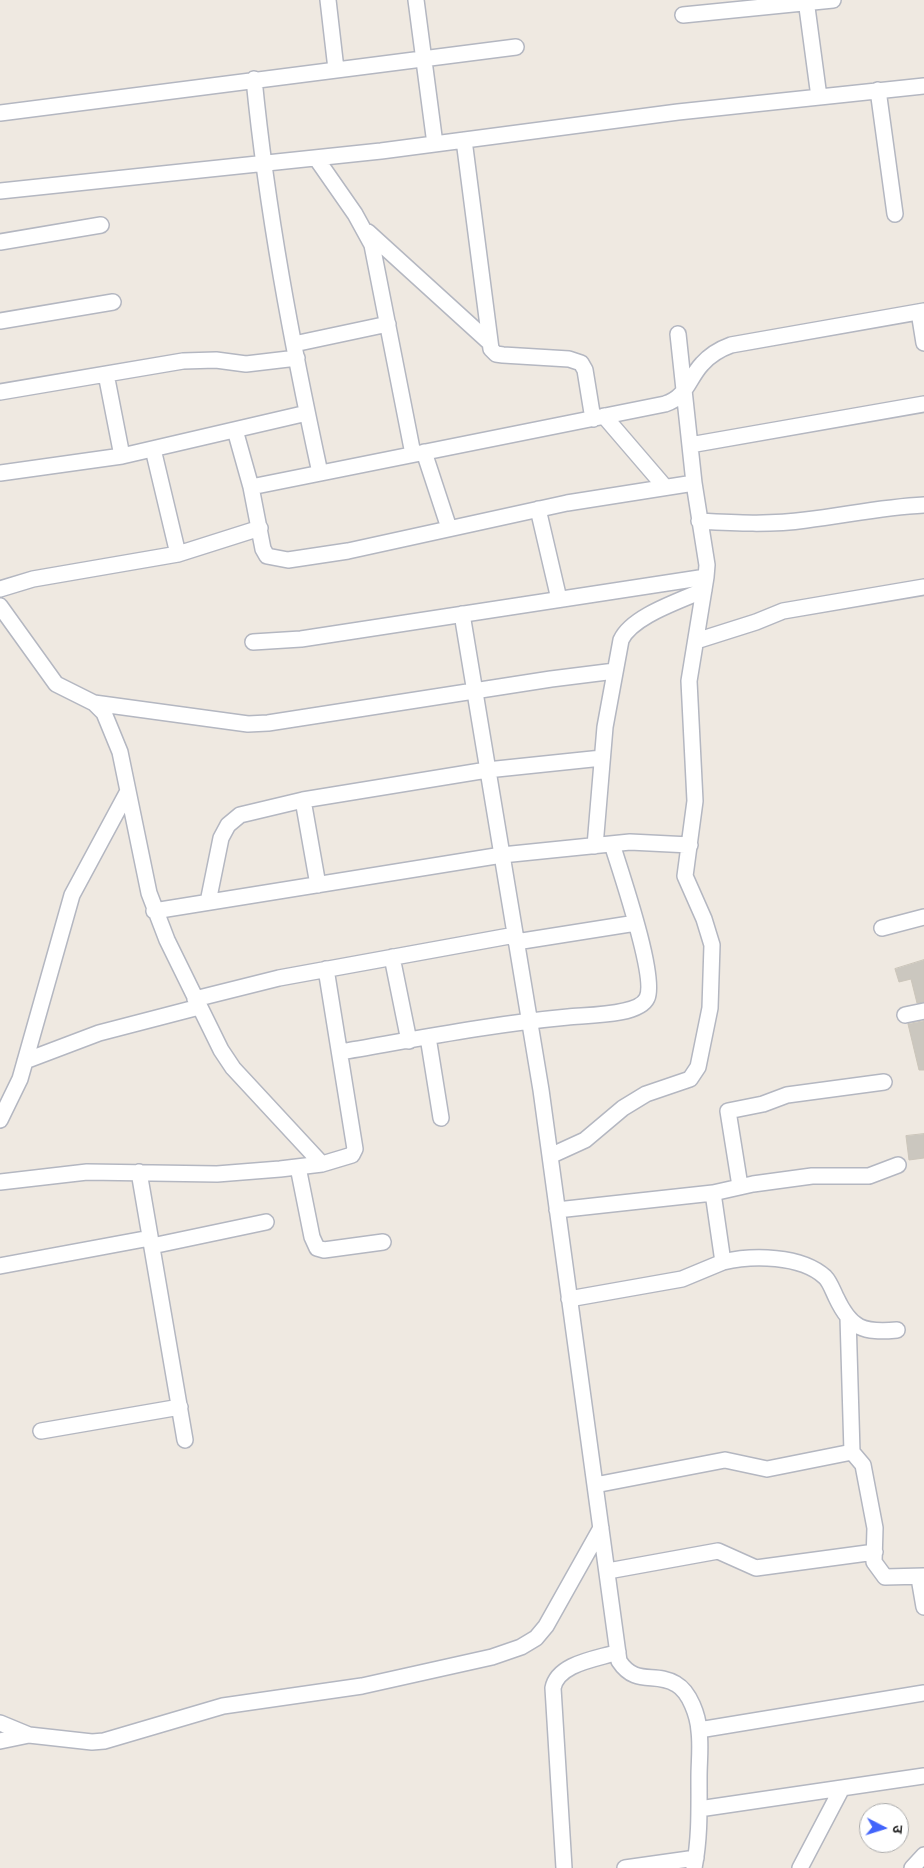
<!DOCTYPE html>
<meta charset="utf-8">
<style>
body{margin:0}
#map{position:relative;width:924px;height:1868px;overflow:hidden;background:#efe9e1;font-family:"Public Sans","Noto Sans Devanagari",sans-serif}
canvas{display:block}
.north{position:absolute;left:859px;top:1803px;width:50px;height:50px;box-sizing:border-box;background:#fff;border:1px solid #ababab;border-radius:50%;rotate:95deg;font-size:14px;font-weight:700;line-height:20px;text-align:center;color:#2e2e2e}
.north::after{content:'';display:block;margin:auto;width:18px;height:22px;background:#4264fb;clip-path:polygon(50% 0,100% 100%,50% 72%,0 100%)}
</style>
<div id="map">
<canvas width="924" height="1868"></canvas>
<div class="north">उ</div>
</div>
<script>
const context = document.querySelector('canvas').getContext('2d');
context.lineJoin = 'round';
function fillPath(path, color) {
  context.fillStyle = color;
  context.fill(path, 'evenodd');
}
function trace(path, color, width, dash) {
  context.strokeStyle = color;
  context.lineWidth = width;
  context.lineCap = dash ? 'butt' : 'round';
  context.setLineDash(dash || []);
  context.stroke(path);
}
const building = new Path2D(`
 M924,960V1002L917,1003L911,979L899,982L895,969Z
 M924,1021V1070H919L908,1024Z
 M924,1134V1158L909,1160L906,1136Z`);
fillPath(building, '#cbc7bf');
trace(building, '#cbc5ba', 1);
const minor = new Path2D(`
 M328,0L336,69
 M416,0L435,144
 M806,0L819,97
 M683,15L833,0
 M254,79C267,212 292,343 320,473
 M878,90L895,214
 M0,113L516,47
 M464,140L491,349L496,354L503,355L569,359L581,363L585,370L593,419
 M316,158L355,214L372,245L413,454
 M0,191L381,151L678,112L924,86
 M368,232L489,342
 M0,242L101,225
 M919,312L924,343
 M0,321L113,302
 M294,344L388,324
 M106,374L122,456
 M0,392L183,361L216,360L246,364L297,358
 M604,416L665,487
 M235,430L251,487L263,549L267,556L288,560L348,551L567,503L694,483
 M690,445L924,404
 M153,449L178,554
 M424,452L449,528
 M0,473L122,456L307,413
 M251,487L665,404C687,397 688,379 702,364C710,355 720,349 731,345L924,311
 M538,509L559,599
 M699,521C735,523 771,525 806,520C847,515 883,507 924,505
 M0,589L33,579L178,554L260,528
 M0,606L56,684L94,703L104,713L120,752L149,893L167,940L221,1050L233,1068L322,1164
 M462,614L541,1090L619,1661C636,1687 655,1671 676,1684C690,1692 698,1716 699,1731C701,1746 699,1762 699,1777C699,1807 700,1838 694,1868
 M696,641L756,622L783,611L924,587
 M253,642L301,639L706,577L707,565L694,483L678,334
 M94,703L248,724L268,723L551,679L615,671
 M303,800L318,885
 M595,846L605,727L621,640C632,616 680,601 704,590
 M208,902L221,838L228,825L240,815L303,800L487,770L602,758
 M154,911L502,855L630,842L690,845
 M882,928L924,917
 M516,942L636,923
 M392,957L409,1041
 M195,999L279,978L515,935
 M905,1015L924,1011
 M428,1037L441,1118
 M340,1052C416,1039 492,1024 568,1017C586,1015 639,1016 647,998C657,977 620,870 612,844
 M25,1061L99,1033L199,1007
 M0,1120L20,1079L72,895L128,791
 M550,1156L585,1140L623,1108L646,1094L690,1079L698,1067L710,1008L712,945L704,919L685,876L695,801L689,681L706,577
 M298,1167L312,1237L317,1248L324,1250L383,1242
 M139,1172L185,1440
 M0,1182L87,1172L217,1174L280,1169L322,1164L352,1155L355,1149L326,969
 M740,1186L728,1111L763,1104L787,1095L884,1082
 M713,1193L753,1184L812,1176H869L898,1165
 M557,1210L713,1193L723,1262L682,1279L569,1299
 M152,1246L266,1222
 M723,1262C752,1255 801,1255 825,1277C830,1282 833,1291 836,1297C851,1329 863,1333 897,1330
 M0,1266L150,1238
 M41,1431L180,1407
 M852,1452L863,1465L875,1528L874,1562L885,1577L924,1576
 M595,1485L725,1460L767,1469L852,1452L848,1317
 M608,1571L718,1551L756,1568L875,1552
 M919,1578L924,1607
 M0,1723L29,1735L92,1742L104,1741L223,1706L362,1686L492,1657L521,1647L536,1638L546,1626L601,1528
 M699,1730L924,1693
 M0,1741L29,1735
 M699,1809L924,1776
 M564,1868L553,1688C558,1663 597,1659 618,1652
 M625,1868L696,1858
 M800,1868L842,1788
 M912,1868L924,1855`);
trace(minor, '#b4b7c1', 18);
trace(minor, '#fff', 15);
</script>
